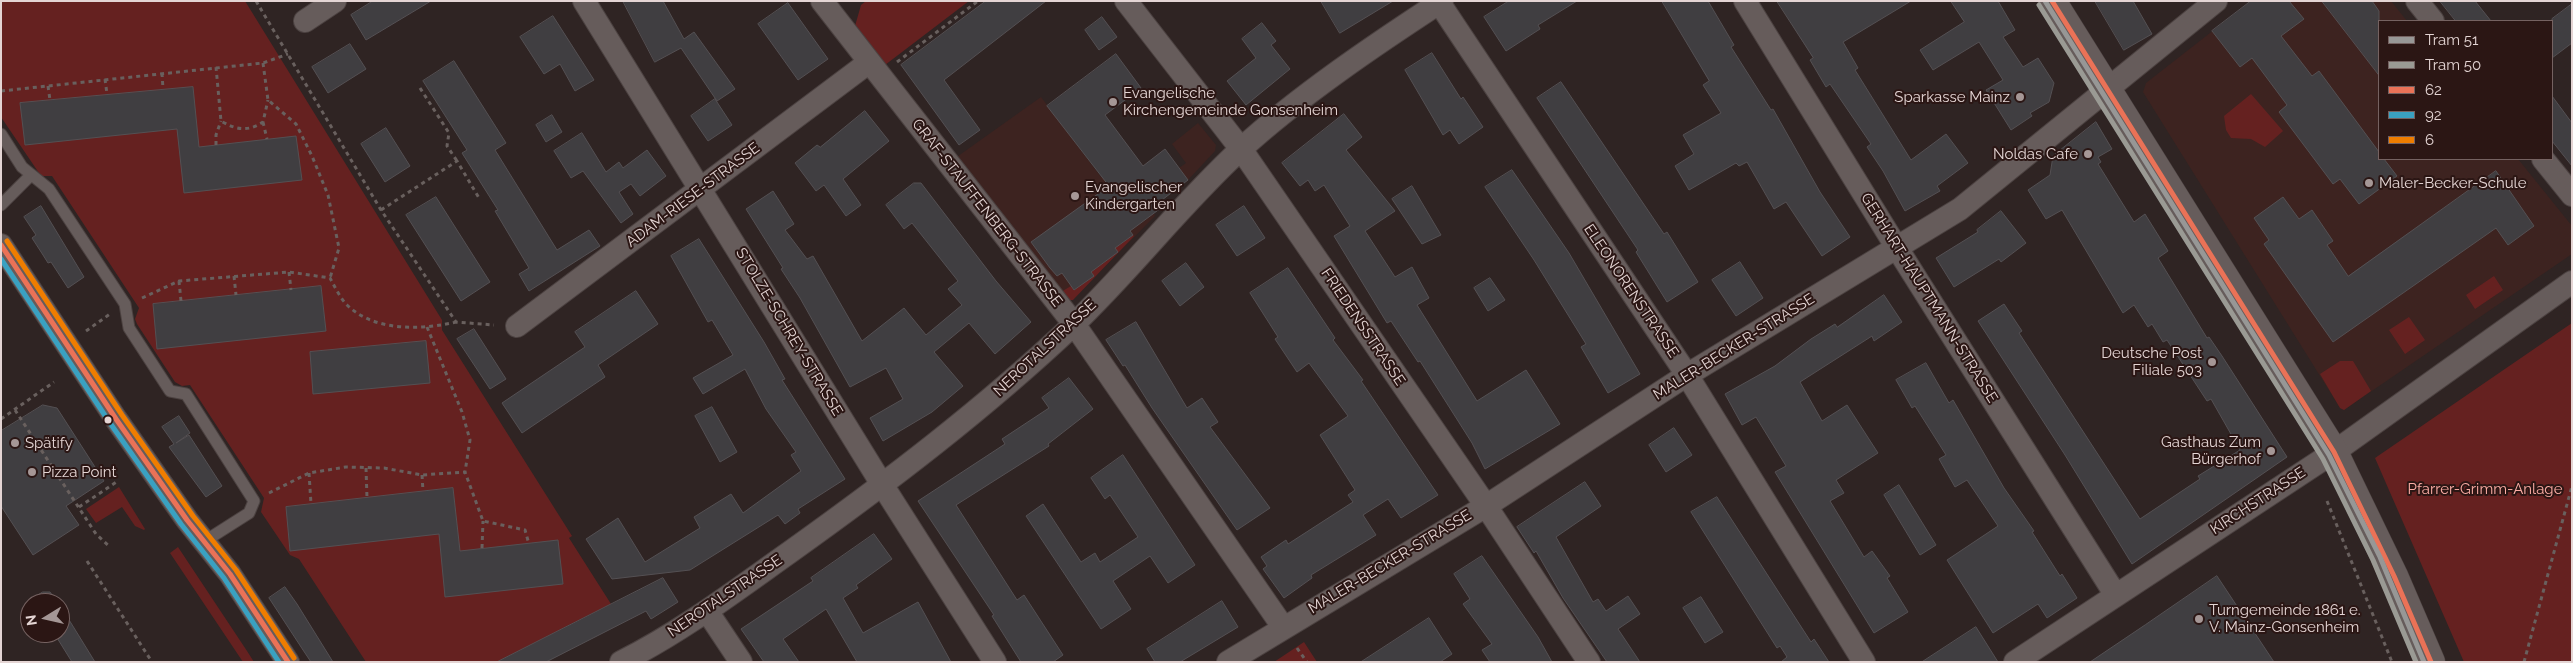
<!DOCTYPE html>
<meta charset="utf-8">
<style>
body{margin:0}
#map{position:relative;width:2573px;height:663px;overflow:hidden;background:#2f2423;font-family:Raleway,sans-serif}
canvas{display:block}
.frame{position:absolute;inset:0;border:2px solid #e4d5d4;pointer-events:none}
.legend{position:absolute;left:2378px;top:20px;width:175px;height:140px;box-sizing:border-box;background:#2b1614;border:1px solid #756261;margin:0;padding:6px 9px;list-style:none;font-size:15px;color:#e4d5d4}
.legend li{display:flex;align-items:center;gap:10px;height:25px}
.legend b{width:25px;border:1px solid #756261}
.north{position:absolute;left:20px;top:593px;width:50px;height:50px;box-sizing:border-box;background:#2b1614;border:1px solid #756261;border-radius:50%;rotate:261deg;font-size:14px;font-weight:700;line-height:20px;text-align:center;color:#e4d5d4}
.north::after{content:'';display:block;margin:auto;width:18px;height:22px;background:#a59796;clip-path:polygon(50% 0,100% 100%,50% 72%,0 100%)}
</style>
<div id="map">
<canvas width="2573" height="663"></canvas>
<div class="frame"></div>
<ul class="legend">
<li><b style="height:6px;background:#979796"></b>Tram 51</li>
<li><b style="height:6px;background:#9a9a94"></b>Tram 50</li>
<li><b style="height:6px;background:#ea7257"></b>62</li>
<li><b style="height:6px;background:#3aa1c1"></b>92</li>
<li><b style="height:6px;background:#ef7d00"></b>6</li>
</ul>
<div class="north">N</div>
</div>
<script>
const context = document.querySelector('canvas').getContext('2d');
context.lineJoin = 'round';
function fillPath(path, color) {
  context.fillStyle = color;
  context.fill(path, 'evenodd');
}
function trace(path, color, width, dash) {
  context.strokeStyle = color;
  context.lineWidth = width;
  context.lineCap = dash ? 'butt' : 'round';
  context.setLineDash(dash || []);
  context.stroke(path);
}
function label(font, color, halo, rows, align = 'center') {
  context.font = font + ' Raleway,sans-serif';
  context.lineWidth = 4;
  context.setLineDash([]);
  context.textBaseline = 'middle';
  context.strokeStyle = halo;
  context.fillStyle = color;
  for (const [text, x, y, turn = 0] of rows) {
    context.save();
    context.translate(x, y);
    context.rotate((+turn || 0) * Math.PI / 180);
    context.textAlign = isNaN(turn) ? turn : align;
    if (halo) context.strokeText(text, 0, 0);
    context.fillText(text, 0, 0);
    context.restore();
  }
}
fillPath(new Path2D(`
 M2251,1H2391L2407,21H2379V159H2518L2572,226V254L2344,410L2340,408L2143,92L2146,83Z
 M1041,97L1101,177L1133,153L1143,166L1165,149L1179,168L1186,163L1172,144L1198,123L1216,145L1215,151L1188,180L1162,200L1165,205L1154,213L1155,216L1071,301L954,159Z`), '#3d2320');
fillPath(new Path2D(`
 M1,1H245L442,320V330L572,536L569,538L611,604L497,662H366L299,559L290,555L261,512L264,498L190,385L182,386L175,382L137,324L135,319L139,308L52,176H41L1,117Z
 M866,1H969L885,65L855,26L861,5Z
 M2251,94L2283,131L2265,147L2251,139L2231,138L2226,130L2224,116Z
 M1133,235L1134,236L1073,300H1068L1061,292L1071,286L1074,290L1094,276L1091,272L1117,253L1115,248Z
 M2494,276L2503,290L2475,309L2466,295Z
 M2409,317L2425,340L2405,354L2389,330Z
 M2572,323V662H2464L2375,458Z
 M2340,361H2353L2371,391L2344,410L2340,408L2320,374Z
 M119,487L145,529L144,530L135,526L122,507L96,523L86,509Z
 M178,547L247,651L254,662H243L170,553Z
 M1304,642L1317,662H1274Z`), '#652120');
const building = new Path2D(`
 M373,1H431L366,40L351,15Z
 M623,1H663L684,39L694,32L735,89L717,101L681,48L655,62Z
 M986,1H1046L944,80L980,130L959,145L901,65Z
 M1321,1H1393L1340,33Z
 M1509,1H1577L1538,25L1540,29L1506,51L1484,17Z
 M1662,1H1708L1734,45L1731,47L1771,110L1773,109L1820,192L1850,237L1822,256L1786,202L1774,209L1747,162L1739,166L1736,163L1689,190L1675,166L1694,154L1683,135L1721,113L1703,85L1709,81Z
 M1777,1H1911L1843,42L1858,68L1855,70L1911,160L1946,134L1968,163L1937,186L1940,191L1905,211L1883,171L1867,147L1871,144L1830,84L1826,87L1810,60L1813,58Z
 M1951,1H1998L2015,30L2003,37L2023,67L2038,58L2054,83L2049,102L2030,113L2032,116L2011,130L1986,90L2003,80L1979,42L1933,70L1920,50L1964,22Z
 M2095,1H2133L2152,34L2124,50Z
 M2251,1H2289L2304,19L2281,36L2312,76L2319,71L2379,152V159H2384L2397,176L2359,204L2340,179L2333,184L2279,112L2287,105L2252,58L2240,67L2212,31Z
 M2322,1H2372L2379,11V75Z
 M2440,1H2475L2491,21H2456Z
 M788,3L828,59L798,80L758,24Z
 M2572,4V43L2552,58V19Z
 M553,16L594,80L575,91L560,64L544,74L520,37Z
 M1102,17L1117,37L1099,50L1085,30Z
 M1262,23L1276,41L1271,45L1290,69L1246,105L1227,81L1256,58L1242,39Z
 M350,44L366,69L328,93L312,67Z
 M1432,53L1461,99L1463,97L1483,127L1459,144L1450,130L1443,135L1405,70Z
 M1116,54L1141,88L1105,115L1143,166L1165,149L1188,180L1162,200L1165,205L1130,231L1133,235L1115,248L1118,252L1091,272L1094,276L1074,290L1062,273L1057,276L1050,268L1031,242L1109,186L1047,106Z
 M454,61L506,143L495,150L557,250L589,230L600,246L529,291L519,274L529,268L495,211L498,210L462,153L467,150L423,81Z
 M1561,82L1664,234L1667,232L1698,282L1667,302L1636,252L1638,250L1537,98Z
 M193,87L199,147L296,136L302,180L184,193L177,129L25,145L20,103Z
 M2552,96L2572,123V166L2552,141Z
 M715,99L732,125L708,141L691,116Z
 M865,111L889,141L843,179L861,205L846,216L824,185L816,191L795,163L817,145L820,147Z
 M1344,114L1362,137L1346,150L1395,211L1365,231L1395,277L1412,267L1429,298L1417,305L1477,401L1526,370L1560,424L1485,469L1472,443L1420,361L1418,362L1391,321L1387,323L1334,236L1350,226L1324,185L1315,191L1308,180L1300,186L1282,163Z
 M552,115L562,132L546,142L536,125Z
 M2096,122L2112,149L2098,157L2101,162L2098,164L2134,222L2145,214L2168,251L2158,258L2207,338L2209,337L2222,356L2287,457L2132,564L2065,455L1978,321L2004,304L2022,331L2019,333L2140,519L2200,479L2198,476L2240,450L2211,399L2207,401L2167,340L2163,342L2152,324L2148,327L2134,305L2123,313L2062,210L2046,219L2028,190L2050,175L2053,156Z
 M386,128L410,166L385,182L361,144Z
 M582,133L606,172L619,162L623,168L647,150L666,176L640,196L631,184L619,192L633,214L621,223L583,171L571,178L554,151Z
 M1512,170L1569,253L1640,374L1608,393L1581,347L1586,344L1534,260L1485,187Z
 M2496,171L2534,226L2508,245L2496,228L2333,342L2264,244L2269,240L2254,218L2283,197L2299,219L2312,210L2333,241L2327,245L2348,276Z
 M914,183H921L996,281L1031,322L995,354L969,323L934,352L963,386L932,412L883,441L870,418L903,399L886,368L850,387L800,298L781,269L783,268L746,209L773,191L794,224L785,230L807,259L813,256L862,341L904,308L926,335L962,305L948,289L958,281L912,223L904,229L886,205Z
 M1412,186L1441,235L1422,244L1392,199Z
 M436,197L490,282L461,301L406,215Z
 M41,206L84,277L68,288L51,262L48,263L43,255L32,238L36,235L24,217Z
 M1244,206L1265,238L1237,256L1216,225Z
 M2001,211L2026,243L2001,262L1999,259L1954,287L1936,258L1978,232L1977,230Z
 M699,239L764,342L785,379L782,380L845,479L798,509L800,513L785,524L778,515L690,570L612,579L586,539L618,518L645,562L700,528L694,517L731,494L743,513L801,471L791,455L796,452L766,409L745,369L703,394L693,378L733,355L712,320L708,322L671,256Z
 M1740,262L1763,298L1736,316L1712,280Z
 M1186,263L1204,287L1180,306L1162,281Z
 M1288,268L1335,338L1333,340L1363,380L1361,381L1438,495L1401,518L1388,499L1363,515L1376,535L1311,575L1312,578L1284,598L1263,569L1267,566L1261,557L1286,540L1288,544L1353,502L1348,495L1355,490L1320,435L1348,416L1309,363L1297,372L1275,339L1278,337L1250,293Z
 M1490,278L1505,300L1488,311L1474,288Z
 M321,286L326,331L157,349L153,304Z
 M636,291L658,324L598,365L605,377L522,433L502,403L585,347L575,332Z
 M1884,295L1902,322L1874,341L1872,336L1800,382L1822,421L1847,405L1878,453L1836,480L1844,493L1830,501L1864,557L1872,551L1890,576L1887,578L1908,612L1874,633L1775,472L1786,466L1756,417L1742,425L1725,394L1775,366L1811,339L1835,324L1837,327Z
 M1136,322L1187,408L1202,398L1218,422L1210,427L1270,508L1237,530L1152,408L1125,365L1123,366L1106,340Z
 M474,329L506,379L490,389L457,339Z
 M426,341L430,383L313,394L310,352Z
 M1926,363L1949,403L1953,400L2004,488L2034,531L2032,532L2060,576L2062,574L2077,598L2047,618L2038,604L1993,633L1947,560L1998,526L1967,480L1955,487L1939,459L1946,455L1915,406L1912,408L1896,380Z
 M1069,378L1093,409L1048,444L1049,446L956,505L1017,600L1024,595L1063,655L1053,662H1021L992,616L994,615L918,501L1005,444L1002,439L1049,408L1042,398Z
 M43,405L57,408L104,481L66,506L79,525L33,555L1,506V431Z
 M712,407L737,452L720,462L695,416Z
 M179,416L190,433L176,443L189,435L222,486L206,497L169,447L174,444L162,427Z
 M1674,428L1692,455L1666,472L1649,445Z
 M1123,455L1195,565L1168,583L1150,556L1113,581L1131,609L1101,629L1026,516L1043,504L1081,562L1095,553L1100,562L1138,537L1110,495L1105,499L1091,478Z
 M1585,482L1601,506L1556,537L1593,602L1598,599L1606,611L1628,596L1640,614L1618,629L1640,662H1607L1563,598L1536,551L1534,553L1517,527Z
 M1899,485L1936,545L1920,555L1884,495Z
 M453,488L460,551L558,540L563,584L445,597L439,534L290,551L286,507Z
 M1717,497L1811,642L1814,639L1829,662H1781L1787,657L1780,646L1777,648L1691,512Z
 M874,534L892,559L856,585L858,588L843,598L863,633L918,602L951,662H857L826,609L783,639L799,662H764L741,629L813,581L811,578Z
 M1482,556L1538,637L1552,662H1490L1482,650L1492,644L1463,604L1470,599L1454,574Z
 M2217,576L2274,662H2090L2145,625Z
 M663,578L678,602L651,619L646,611L546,662H497Z
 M285,587L297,604L333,662H311L303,650L269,598Z
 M43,592H50L58,603H34L32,599Z
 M1701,597L1723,632L1705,643L1683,608Z
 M1222,601L1238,627L1180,662H1155L1147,649Z
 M60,606L71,623L95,662H72L54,633H60Z
 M1429,618L1452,654L1440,662H1361Z
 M1976,627L1998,662H1922Z`);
fillPath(building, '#403e41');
trace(building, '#545053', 1);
const lane = new Path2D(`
 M1,134L22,167L49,189L125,304L129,328L170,391L186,394L254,501L249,513L205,541
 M1,205L31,175`);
const street = new Path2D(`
 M584,1L883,486L995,662
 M822,1L1074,324L1283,627
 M1126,1L1241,149L1486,506L1589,662
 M1438,1L1687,375L1864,662
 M1745,1L1897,248L2115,594
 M2417,1L2433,21
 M305,21L335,1
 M2543,159L2572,195
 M1,245L116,419L187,520L230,574L288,662
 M517,326L868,63
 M707,611L741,662
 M621,662C681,632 735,591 790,552C888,482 984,409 1072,326C1131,270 1181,204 1241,149C1299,96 1376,44 1442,1
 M1228,662L1486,506L1687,375L1960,209L2216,1
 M2015,662L2334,452L2572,282`);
const secondary = new Path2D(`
 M2052,1L2334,452L2394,576L2431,662`);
trace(lane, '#4c4241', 13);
trace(street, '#4c4241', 24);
trace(secondary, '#4c4241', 29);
trace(new Path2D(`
 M256,1L381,210L456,322L494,325
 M897,62L978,1
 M263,63L268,100L296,124L312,156L328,195L339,248L330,278
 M216,67L221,121C236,130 248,132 263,122L268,100
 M162,73L163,89
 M105,79L107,94
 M48,86L50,100
 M420,88L449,133L447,146L457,161
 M1,91L263,63L288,54
 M263,122L267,139
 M216,145V135L221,121
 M381,210L457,161L479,198
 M289,272L291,290
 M234,276L236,295
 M179,281L181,301
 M142,298L179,281L289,272L330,278C335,287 340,298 347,305C375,332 421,330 456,322
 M427,327L462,412L470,440L465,472
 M86,331L110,314
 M15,410L96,534L110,547
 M1,419L54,382
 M366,468L367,498
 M309,473L311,504
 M422,475L423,491
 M269,493L309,473L346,467L384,468L422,475L465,472L483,521L525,530L529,544
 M2327,501L2392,662
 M79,507L118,481
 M482,548L483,521
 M87,561L152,662
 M1297,648L1307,662
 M2524,662L2572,486`), '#69605e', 3, [4, 4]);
trace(lane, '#665c5b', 11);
trace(street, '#665c5b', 22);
trace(secondary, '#665c5b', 28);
trace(new Path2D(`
 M2052,1L2334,452L2394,576L2431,662
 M1,245L116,419L187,520L230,574L288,662`), '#ea7257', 5);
trace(new Path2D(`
 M1,259L110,423L181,524L224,578L279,662`), '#3aa1c1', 5);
trace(new Path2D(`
 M7,241L122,415L193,516L236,570L294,658`), '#ef7d00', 5);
trace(new Path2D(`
 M2045,1L2329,455L2380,557L2424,662`), '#979796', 5);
trace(new Path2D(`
 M2039,5L2323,459L2373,560L2416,662`), '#9a9a94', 5);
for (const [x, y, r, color] of [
 [2020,97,5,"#a59796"],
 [1113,102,5,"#a59796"],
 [2088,154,5,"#a59796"],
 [2369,183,5,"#a59796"],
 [1075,196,5,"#a59796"],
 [2212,362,5,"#a59796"],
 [108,420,4.5,"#e4d5d4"],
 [15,443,5,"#a59796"],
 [2271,451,5,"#a59796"],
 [32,472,5,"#a59796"],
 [2199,619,5,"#a59796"]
]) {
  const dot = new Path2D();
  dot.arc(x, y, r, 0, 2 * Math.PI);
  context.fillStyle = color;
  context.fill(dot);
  trace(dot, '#2b1614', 2);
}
label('15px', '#e4d5d4', '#2b1614', [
 ["Evangelische",1123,93],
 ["Kirchengemeinde Gonsenheim",1123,110],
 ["Sparkasse Mainz",2010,97,"right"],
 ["Noldas Cafe",2078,154,"right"],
 ["Maler-Becker-Schule",2379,183],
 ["Evangelischer",1085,187],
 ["Kindergarten",1085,204],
 ["Deutsche Post",2202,353,"right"],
 ["Filiale 503",2202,370,"right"],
 ["Gasthaus Zum",2261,442,"right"],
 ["Bürgerhof",2261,459,"right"],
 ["Spätify",25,443],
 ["Pizza Point",42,472],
 ["Turngemeinde 1861 e.",2209,610],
 ["V. Mainz-Gonsenheim",2209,627]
], 'left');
label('15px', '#e4d5d4', '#2b1614', [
 ["ADAM-RIESE-STRASSE",693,195,-37],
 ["GRAF-STAUFFENBERG-STRASSE",987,213,52],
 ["ELEONORENSTRASSE",1631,291,56],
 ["GERHART-HAUPTMANN-STRASSE",1929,298,58],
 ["FRIEDENSSTRASSE",1363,327,56],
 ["STOLZE-SCHREY-STRASSE",789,332,59],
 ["MALER-BECKER-STRASSE",1734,347,-32],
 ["NEROTALSTRASSE",1045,348,-43],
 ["KIRCHSTRASSE",2258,501,-33],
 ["MALER-BECKER-STRASSE",1390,562,-31],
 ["NEROTALSTRASSE",725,596,-34]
]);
label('15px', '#fcada5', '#2b1614', [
 ["Pfarrer-Grimm-Anlage",2485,489]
]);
</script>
